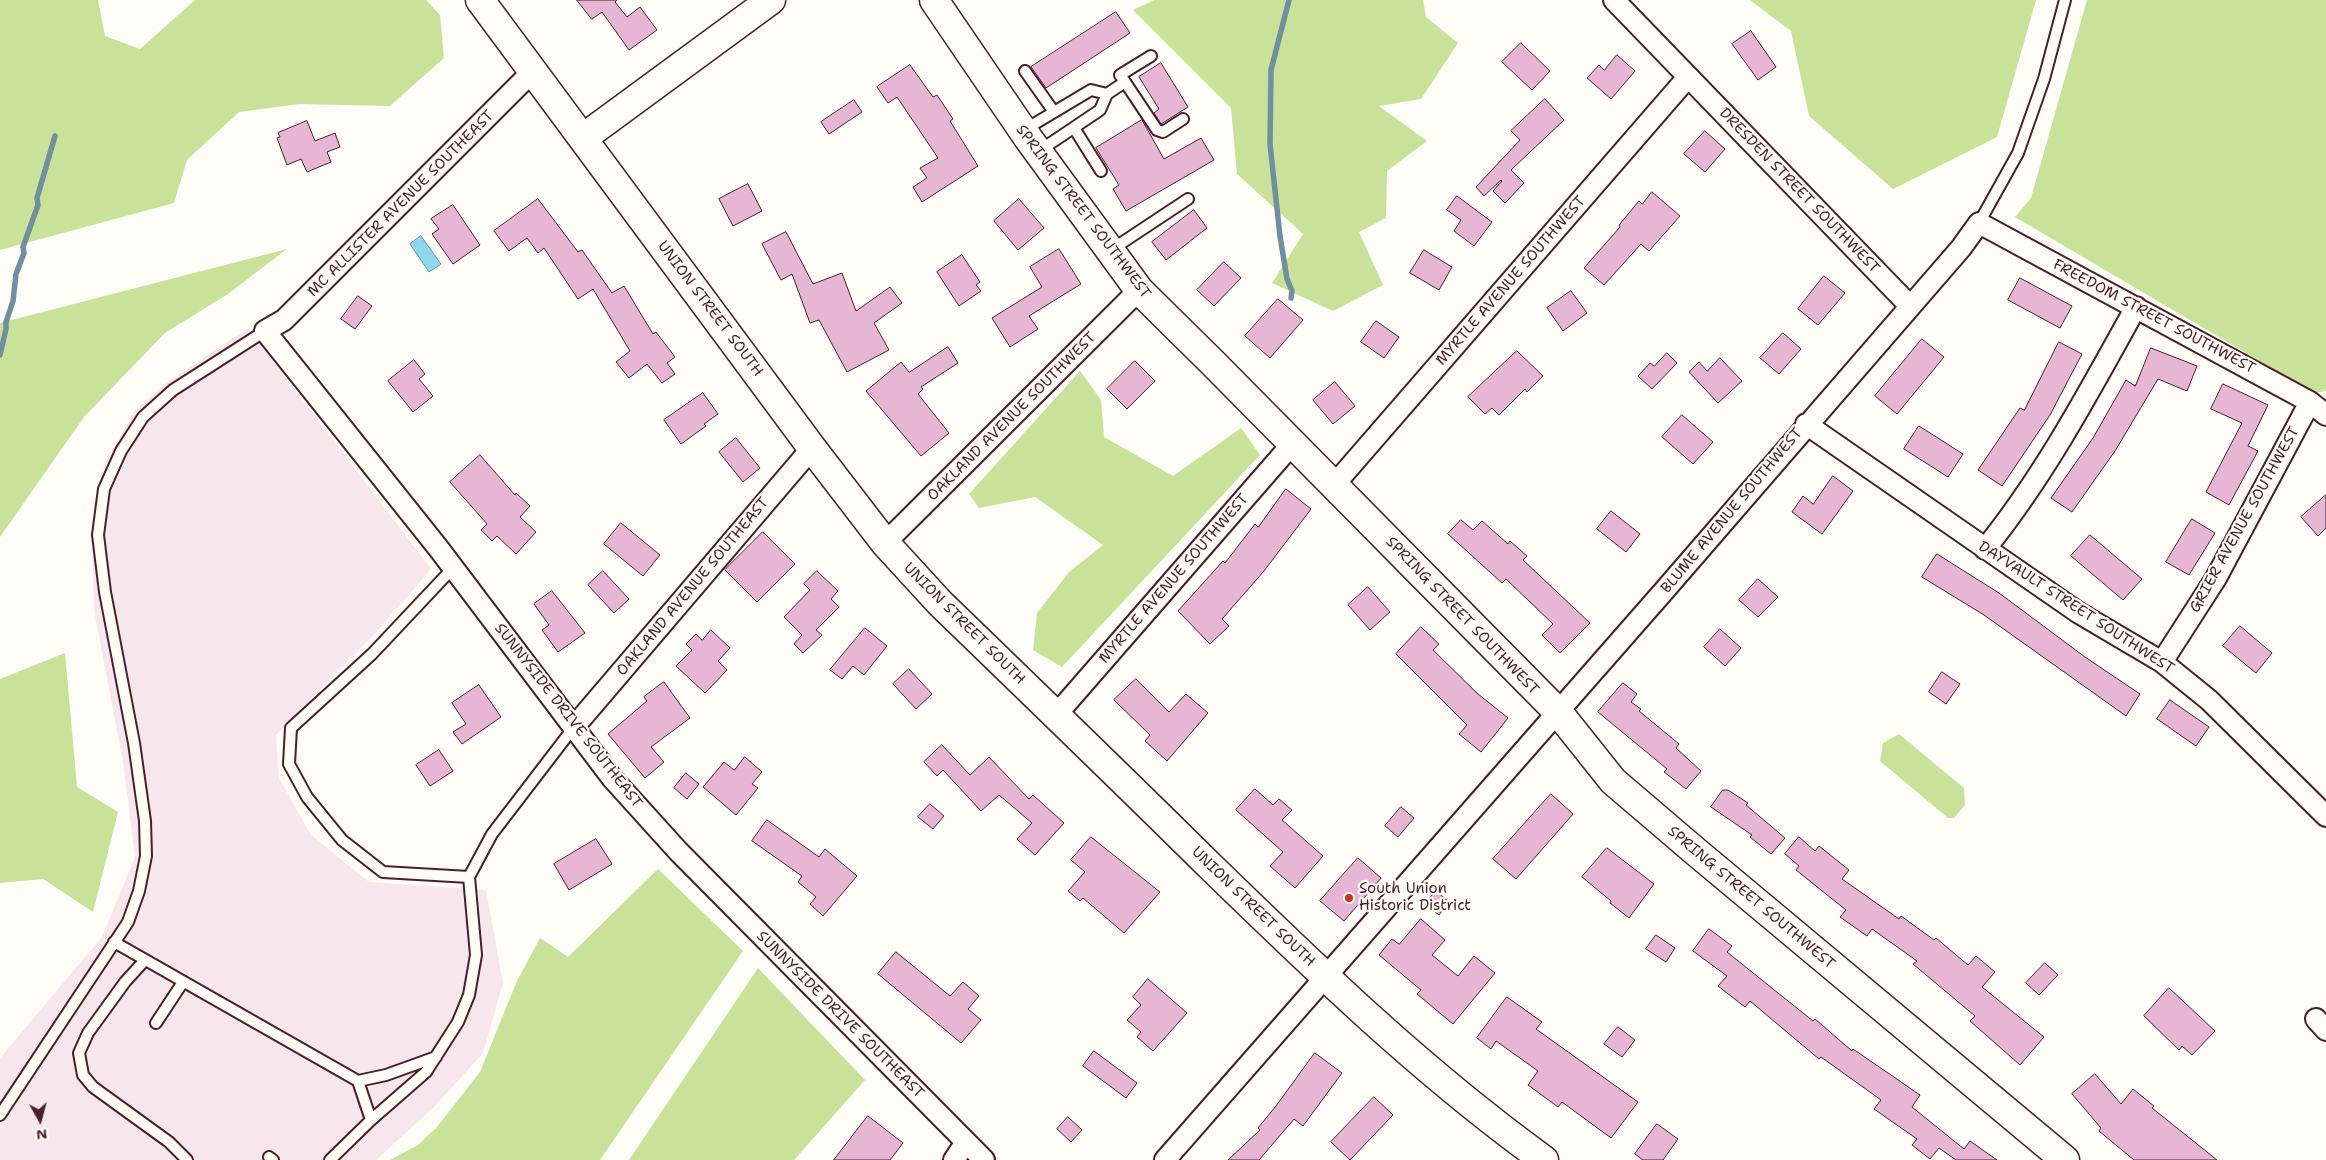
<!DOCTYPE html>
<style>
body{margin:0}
#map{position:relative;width:2326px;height:1160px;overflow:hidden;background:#fdfcf7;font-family:"Shantell Sans",sans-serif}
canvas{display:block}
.north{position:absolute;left:15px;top:1095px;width:50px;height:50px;-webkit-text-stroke:4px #fdfcf7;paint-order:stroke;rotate:173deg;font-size:14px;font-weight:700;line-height:20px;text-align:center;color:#4a1f2b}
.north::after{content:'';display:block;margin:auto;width:18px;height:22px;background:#4a1f2b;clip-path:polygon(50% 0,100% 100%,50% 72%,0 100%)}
</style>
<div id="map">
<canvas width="2326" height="1160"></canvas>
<div class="north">N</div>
</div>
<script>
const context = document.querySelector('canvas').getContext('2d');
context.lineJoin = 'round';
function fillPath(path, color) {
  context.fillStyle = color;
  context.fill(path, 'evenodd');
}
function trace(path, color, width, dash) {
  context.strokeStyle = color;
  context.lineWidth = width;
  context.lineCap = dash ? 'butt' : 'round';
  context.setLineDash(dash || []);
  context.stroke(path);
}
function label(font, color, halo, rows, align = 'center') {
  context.font = font + ' "Shantell Sans",sans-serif';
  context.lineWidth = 4.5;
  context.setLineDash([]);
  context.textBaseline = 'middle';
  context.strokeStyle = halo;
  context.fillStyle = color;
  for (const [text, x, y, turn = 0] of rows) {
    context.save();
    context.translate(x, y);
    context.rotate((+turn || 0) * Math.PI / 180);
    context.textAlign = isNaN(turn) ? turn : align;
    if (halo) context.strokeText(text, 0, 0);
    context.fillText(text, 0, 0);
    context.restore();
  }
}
fillPath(new Path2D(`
 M248,328L431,569L379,629L276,735L279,778L311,835L369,882L486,890L503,983L483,1053L434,1107L376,1160H0V1058L102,937L135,857L123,762L94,610L92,530L105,464L135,410L169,381Z`), '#f7e7ed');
fillPath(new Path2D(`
 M0,0H98L105,36L140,49L195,0H426L440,15L444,58L390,106L299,104L239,112L187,160L174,203L0,250Z
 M1154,0H1423L1426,17L1458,43L1421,99L1379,106L1427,141L1387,171L1386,218L1359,232L1383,285L1333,311L1272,283L1303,234L1237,174L1231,108L1133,10Z
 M1750,0H2036L1997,137L1893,189L1809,116L1791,31Z
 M2087,0H2326V391L2314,393L2015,217L2031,198Z
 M287,249L228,294L165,333L84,417L0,537V323Z
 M1080,371L1101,400L1104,437L1173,476L1241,428L1260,455L1062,667L1033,650L1037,613L1069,572L1103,545L1035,497L979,508L969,494Z
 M65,653L77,787L118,812L93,912L43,879L0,883V679Z
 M1899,734L1964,788L1965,805L1954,818H1948L1880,761L1883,743Z
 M658,869L743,951L600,1160H390L418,1145L437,1127L480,1072L517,981L540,938L568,957Z
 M758,968L865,1080L794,1160H629Z`), '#c8e399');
const water = new Path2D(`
 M421,236L441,264L429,272L410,244Z`);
fillPath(water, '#8bd9ea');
trace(water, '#718f9e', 1);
trace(new Path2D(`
 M1289,0L1271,70L1270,144L1280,236L1287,279L1292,291L1291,298
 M0,355L6,329V322L13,301L16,274L24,253L23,247L38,205L37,198L55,136`), '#718f9e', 5.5);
const building = new Path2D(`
 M577,0H617L615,2L627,17L640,7L657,30L629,50L602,12L592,19Z
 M1116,12L1130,33L1046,88L1031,67Z
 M1751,31L1776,67L1758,80L1732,44Z
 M1521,43L1550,71L1532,90L1502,62Z
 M1617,55L1635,71L1611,99L1587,78L1599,65L1604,70Z
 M1161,63L1188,107L1161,124L1154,113L1159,109L1139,77Z
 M910,65L933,97L937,95L953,119L950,121L978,166L922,202L913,187L927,178L920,168L938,158L897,97L888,103L877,87Z
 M1545,99L1564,120L1511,170L1524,183L1505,203L1493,191L1502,181L1501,180L1484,196L1476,187L1520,140L1511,131Z
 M854,100L862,112L829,134L821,122Z
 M1142,120L1164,159L1201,138L1214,160L1126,211L1113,189L1119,185L1096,148Z
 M307,121L315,141L335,133L340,147L327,152L331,162L307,172L301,159L287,165L277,138L280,137L278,133Z
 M1705,131L1725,149L1705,172L1684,154Z
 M748,184L762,211L733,226L719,199Z
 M1652,192L1680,216L1649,251L1641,244L1604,285L1584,268L1620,227L1619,225L1639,201L1642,204Z
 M1457,196L1492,222L1474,246L1454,231L1461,220L1447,210Z
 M538,199L578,252L582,250L612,293L624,286L653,334L656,332L675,357L667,363L675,374L662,383L647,364L629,378L616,362L630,351L593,289L578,299L544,248L538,253L527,238L509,251L494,231Z
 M1019,199L1044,228L1018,250L994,221Z
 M453,205L480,245L453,264L432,234L439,229L431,219Z
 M1194,210L1207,228L1166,260L1152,242Z
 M786,232L813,284L842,273L856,311L890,287L902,303L874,323L889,350L847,372L819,320L810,323L792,274L781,280L762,244Z
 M1059,249L1081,284L1029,316L1038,329L1010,347L992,318L1042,287L1030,267Z
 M1424,250L1452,267L1439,290L1410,273Z
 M962,255L980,282L976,285L981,291L959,306L937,272Z
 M1224,262L1241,278L1214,306L1197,290Z
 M1824,276L1845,293L1818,325L1798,309Z
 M2020,278L2072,306L2060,328L2008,300Z
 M1571,291L1587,313L1563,331L1547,308Z
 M358,296L372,306L355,329L341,319Z
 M1278,299L1303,320L1270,358L1245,336Z
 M1376,321L1399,337L1384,358L1361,342Z
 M1783,333L1801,349L1779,374L1760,358Z
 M1922,339L1944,357L1897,414L1875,396Z
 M2059,342L2082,354L2050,415L2002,486L1978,470L2020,408L2024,410Z
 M948,347L958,363L921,387L923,389L918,394L949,433L921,456L866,391L901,362L909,372Z
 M2151,348L2197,366L2187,391L2158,379L2115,451L2072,512L2051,498L2093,438L2126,380L2135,386Z
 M1517,351L1543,376L1527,392L1525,389L1499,415L1492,408L1485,414L1468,397Z
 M1667,353L1677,363L1652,389L1638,376L1650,363L1654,366Z
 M1720,358L1742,381L1718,403L1689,372L1699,362L1707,371Z
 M414,360L425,374L419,379L433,396L413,412L388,381Z
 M1135,361L1155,381L1127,409L1107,389Z
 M1335,382L1355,406L1333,424L1313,400Z
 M2223,384L2268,405L2248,446L2258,451L2229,505L2206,492L2242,423L2211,409Z
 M703,393L718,414L704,424L706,426L681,444L664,420Z
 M1682,415L1713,442L1693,464L1662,437Z
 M1919,426L1963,454L1948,477L1904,449Z
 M736,438L760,468L743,482L719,452Z
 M480,455L515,495L516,493L530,506L520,517L536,532L516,554L497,536L492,541L481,530L487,524L450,482Z
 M1833,476L1853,491L1822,534L1792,512L1803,496L1813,504Z
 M1286,489L1311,509L1264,571L1222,619L1229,626L1210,644L1178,611L1223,561L1225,563L1255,524L1258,527Z
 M2326,495V528L2318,536L2301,517Z
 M1611,511L1640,534L1626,552L1597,529Z
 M2192,519L2215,533L2189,575L2166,562Z
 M1461,520L1473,530L1482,521L1508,544L1510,541L1527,556L1523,560L1590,623L1560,653L1542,635L1553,624L1506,579L1502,583L1448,534Z
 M621,523L660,555L643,576L604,544Z
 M763,532L795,564L757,602L725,570Z
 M2090,535L2142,579L2123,600L2071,556Z
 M1937,554L1999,593L2085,657L2140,694L2126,716L1984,615L1922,577Z
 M603,571L629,599L614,613L588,585Z
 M817,571L838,591L831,599L839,607L816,630L822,635L803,653L794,644L802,635L784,617L810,590L804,584Z
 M1758,579L1778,597L1758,617L1739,600Z
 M1368,587L1390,612L1370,630L1348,605Z
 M552,591L585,633L558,652L542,630L549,625L534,604Z
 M2240,626L2272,653L2256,673L2223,646Z
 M1421,627L1439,644L1433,650L1478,694L1508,718L1481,752L1459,734L1467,725L1396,654Z
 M865,628L887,646L864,675L853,666L842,679L830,670Z
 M1720,629L1741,648L1725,666L1704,647Z
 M711,630L730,648L718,661L727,670L705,693L676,666L692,650L686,644L696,634L702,640Z
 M909,669L932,694L916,709L893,684Z
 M1942,672L1960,684L1946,704L1929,692Z
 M1136,679L1169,712L1186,694L1208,713L1167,761L1145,741L1150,735L1114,700Z
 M664,682L690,718L651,747L664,762L645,778L608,734L647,701L644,697Z
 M1623,683L1637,694L1631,702L1641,709L1639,711L1679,744L1676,748L1701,771L1686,789L1664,772L1667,769L1598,712Z
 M479,685L501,717L462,744L453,732L466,724L452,703Z
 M2170,700L2209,727L2196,746L2157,719Z
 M942,745L970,775L989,757L1029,799L1033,795L1064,823L1035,855L1017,839L1032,823L999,795L981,811L943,770L937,776L924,762Z
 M439,750L453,771L430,786L416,765Z
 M745,757L762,772L752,784L758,788L736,815L703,787L724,762L734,770Z
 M686,773L699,784L687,799L674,788Z
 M1255,789L1273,805L1279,799L1292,810L1282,820L1323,856L1295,888L1270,866L1283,852L1236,810Z
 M1723,790H1728L1748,803L1746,805L1785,838L1771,854L1750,837L1752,835L1711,807Z
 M1551,794L1573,814L1516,879L1493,859Z
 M930,804L944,816L933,829L918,817Z
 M1401,807L1414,818L1398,837L1385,826Z
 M767,820L819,857L825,849L857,876L823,916L810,904L816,897L798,882L802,876L752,841Z
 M1091,837L1160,892L1124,933L1083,898L1080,901L1068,891L1085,872L1071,860Z
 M1799,837L1815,851L1819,846L1849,870L1842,879L1899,919L1901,916L1934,940L1936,938L1968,965L1976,956L1995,972L1982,987L2044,1037L2020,1065L1970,1021L1975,1016L1913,964L1917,961L1872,929L1867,936L1840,917L1846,910L1796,870L1799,866L1785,854Z
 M596,839L612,864L569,890L554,864Z
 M1607,848L1654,884L1629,918L1610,903L1611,901L1582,877Z
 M1358,858L1381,878L1344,921L1320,901Z
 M1436,891L1449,902L1439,915L1425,904Z
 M1421,919L1445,940L1432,955L1458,976L1474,956L1495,973L1453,1024L1417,994L1421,990L1379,955L1392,939L1399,944Z
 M1709,929L1732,946L1727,952L1813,1021L1815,1019L1852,1051L1853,1049L1920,1095L1912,1107L1964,1149L1970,1141L1997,1160H1956L1939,1148L1930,1159L1912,1145L1917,1139L1874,1109L1881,1100L1821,1057L1819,1059L1750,1001L1745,1007L1718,986L1727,976L1693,951Z
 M1656,935L1675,948L1666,962L1646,949Z
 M896,952L950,996L963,982L979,996L968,1009L981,1020L961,1043L878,974Z
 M2045,963L2058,975L2039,995L2026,983Z
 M1148,979L1187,1013L1153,1051L1137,1037L1141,1032L1127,1020L1141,1005L1133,997Z
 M2169,988L2215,1031L2192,1055L2182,1046L2179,1050L2144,1016Z
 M1507,997L1542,1022L1536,1029L1638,1102L1611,1138L1562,1102L1558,1107L1528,1085L1538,1071L1496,1041L1491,1049L1477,1038Z
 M1618,1027L1635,1040L1622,1057L1604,1044Z
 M1094,1051L1137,1083L1126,1098L1083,1066Z
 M1315,1053L1342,1073L1303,1126L1294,1119L1259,1160H1228L1260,1130L1258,1128L1276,1106Z
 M2095,1074L2121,1104L2133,1089L2154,1106L2152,1108L2217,1160H2134L2099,1131L2101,1128L2072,1094Z
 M1374,1097L1393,1115L1350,1160L1331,1142Z
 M868,1116L903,1143L890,1160H834Z
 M1068,1117L1082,1130L1071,1142L1057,1129Z
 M1657,1124L1678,1139L1663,1160H1643L1635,1154Z`);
fillPath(building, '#e8b6d5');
trace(building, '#4a1f2b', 1);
const lane = new Path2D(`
 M1025,71L1054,112
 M1125,82L1120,75L1151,56
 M1107,94L1125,82L1157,130L1163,132L1183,119
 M1074,128L1101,171
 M1024,130L1091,90L1107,94L1100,110L1039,151
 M1979,223L2018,153L2044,79L2065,0
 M1111,250L1188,199
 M453,568L372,654L291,728L289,764L307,797L342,840L383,872L469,877L492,834L574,727
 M114,942L358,1081L386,1075L436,1057
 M145,960L125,982L88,1033L79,1053L83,1075L93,1087L169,1142L187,1160
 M156,1023L183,982
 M0,1115L128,922L139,891L146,856L145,821L134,743L105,592L98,535L104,489L121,451L143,417L173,390L265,331
 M371,1120L426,1072L458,1022L469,995L476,955L469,877
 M269,1157L273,1160
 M330,1160L371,1120L358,1081`);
const street = new Path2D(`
 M1614,0L1910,306
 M533,71L284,320L265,331L439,549L612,778L678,851L984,1160
 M1806,424L2079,613L2162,662L2209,700L2326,816
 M1334,485L1688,77
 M885,543L1139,290
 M1985,549C2045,475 2090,390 2136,307
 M2162,662L2216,578L2310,402
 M1056,715L1293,443
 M574,727L812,448
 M2316,1019L2326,1030
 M954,1160L966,1142
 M1165,1160L1663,592L1961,248L1979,223L2310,402L2326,415`);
const secondary = new Path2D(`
 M480,0L812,448L885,543L940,603C1030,690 1120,777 1209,865C1317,970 1421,1071 1544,1160
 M934,0L1028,138L1139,290L1213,363L1558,712L1613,781L1695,851L2065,1160
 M583,138L771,0`);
trace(lane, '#4a1f2b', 14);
trace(street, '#4a1f2b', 24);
trace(secondary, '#4a1f2b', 31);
trace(lane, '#fdfcf7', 10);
trace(street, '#fdfcf7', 20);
trace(secondary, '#fdfcf7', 28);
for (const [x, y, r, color] of [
 [1349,898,5,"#c8321e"]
]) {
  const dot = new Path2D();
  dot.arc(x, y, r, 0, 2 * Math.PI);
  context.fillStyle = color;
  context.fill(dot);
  trace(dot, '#fdfcf7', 2);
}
label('15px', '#4a1f2b', '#fdfcf7', [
 ["DRESDEN STREET SOUTHWEST",1799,191,46],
 ["MC ALLISTER AVENUE SOUTHEAST",401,204,-45],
 ["SPRING STREET SOUTHWEST",1083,212,53],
 ["MYRTLE AVENUE SOUTHWEST",1511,281,-49],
 ["UNION STREET SOUTH",710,309,53],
 ["FREEDOM STREET SOUTHWEST",2154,317,28],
 ["OAKLAND AVENUE SOUTHWEST",1012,417,-45],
 ["BLUME AVENUE SOUTHWEST",1732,511,-50],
 ["GRIER AVENUE SOUTHWEST",2245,520,-61],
 ["MYRTLE AVENUE SOUTHWEST",1174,579,-49],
 ["OAKLAND AVENUE SOUTHEAST",693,587,-50],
 ["DAYVAULT STREET SOUTHWEST",2076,608,33],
 ["SPRING STREET SOUTHWEST",1462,616,46],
 ["UNION STREET SOUTH",964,624,45],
 ["SUNNYSIDE DRIVE SOUTHEAST",568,716,52],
 ["SPRING STREET SOUTHWEST",1751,898,40],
 ["UNION STREET SOUTH",1253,907,44],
 ["SUNNYSIDE DRIVE SOUTHEAST",840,1015,45]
]);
label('15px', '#4a1f2b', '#fdfcf7', [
 ["South Union",1359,889],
 ["Historic District",1359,906]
], 'left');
</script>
